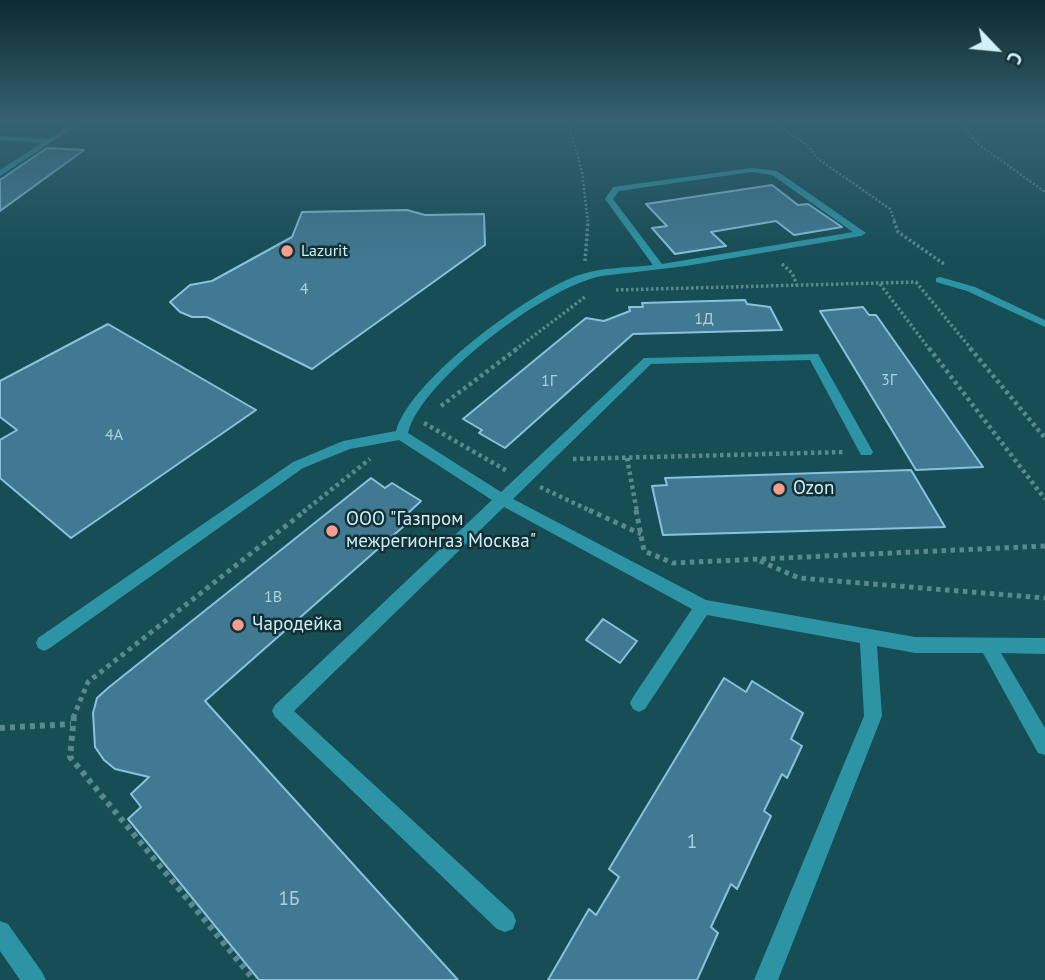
<!DOCTYPE html>
<meta charset="utf-8">
<style>
body{margin:0}
#map{position:relative;width:1045px;height:980px;overflow:hidden;background:#174d55;font-family:"PT Sans",sans-serif}
canvas{display:block}
.north{position:absolute;left:961px;top:14px;width:70px;height:70px;-webkit-text-stroke:5px #133035;paint-order:stroke;rotate:116deg;font-size:19px;font-weight:700;line-height:28px;text-align:center;color:#cff0f6}
.north::after{content:'';display:block;margin:auto;width:24px;height:32px;background:#cff0f6;clip-path:polygon(50% 0,100% 100%,50% 72%,0 100%)}
</style>
<div id="map">
<canvas width="1045" height="980"></canvas>
<div class="north">С</div>
</div>
<script>
const context = document.querySelector('canvas').getContext('2d');
context.lineJoin = 'round';
function fillPath(path, color) {
  context.fillStyle = color;
  context.fill(path, 'evenodd');
}
function trace(path, color, width, dash) {
  context.strokeStyle = color;
  context.lineWidth = width;
  context.lineCap = dash ? 'butt' : 'round';
  context.setLineDash(dash || []);
  context.stroke(path);
}
function label(font, color, halo, rows, align = 'center') {
  context.font = font + ' "PT Sans",sans-serif';
  context.lineWidth = 5;
  context.setLineDash([]);
  context.textBaseline = 'middle';
  context.strokeStyle = halo;
  context.fillStyle = color;
  for (const [text, x, y, turn = 0] of rows) {
    context.save();
    context.translate(x, y);
    context.rotate((+turn || 0) * Math.PI / 180);
    context.textAlign = isNaN(turn) ? turn : align;
    if (halo) context.strokeText(text, 0, 0);
    context.fillText(text, 0, 0);
    context.restore();
  }
}
const building = new Path2D(`
 M47,148L84,150L0,211V180Z
 M772,185L798,205L808,204L842,227L794,235L776,221L711,232L726,246L675,254L652,228L667,226L646,204Z
 M407,210L425,215L484,214L485,245L312,369L207,317H192L180,312L170,302L190,285L212,281L292,237L302,212Z
 M745,300L747,304L770,307L782,330L633,334L505,448L479,433L482,430L463,419L586,318L604,321L630,311L629,307H643L642,303Z
 M863,307L869,315H876L983,467L916,470L820,311Z
 M108,324L256,410L71,538L0,478V440L17,430L0,417V381Z
 M911,470L945,527L663,535L652,486L667,485L665,478Z
 M371,478L385,488L392,483L421,501L406,515L412,519L205,701L458,980H259L128,819L141,807L131,794L149,777L115,769L104,760L95,747L93,713L97,698L108,688Z
 M603,619L637,641L620,663L586,640Z
 M724,678L746,692L752,681L803,713L791,739L802,746L787,778L782,774L764,811L771,816L737,889L731,884L711,927L718,933L697,980H548L589,909L596,915L619,877L609,869Z`);
fillPath(building, '#417892');
trace(building, '#8ac2de', 2);
trace(new Path2D(`
 M568,122L582,172L588,222
 M774,122L808,146L817,158L890,209L895,222
 M960,122L977,143L1045,192`), '#59888f', 2.5, [2, 2]);
trace(new Path2D(`
 M894,221L898,232L944,264
 M585,261L588,221
 M782,264L792,273L797,285
 M880,284L930,350
 M616,290L916,282L972,350
 M515,350L585,297`), '#59888f', 3.5, [2.5, 2.5]);
trace(new Path2D(`
 M929,348L1045,499
 M970,348L1045,438
 M441,406L518,348
 M424,423L507,471
 M627,458L637,512
 M573,459L844,452
 M540,487L593,512
 M303,512L370,459`), '#59888f', 4.5, [3.5, 3.5]);
trace(new Path2D(`
 M589,510L641,534
 M636,510L644,551L673,563L1045,546
 M760,561L799,578L1045,598
 M73,718L88,682L306,510`), '#59888f', 5, [4.5, 4.5]);
trace(new Path2D(`
 M74,716L70,757L254,980
 M0,728L71,724`), '#59888f', 6, [5, 5]);
fillPath(new Path2D(`
 M75,122H82L0,176V170L42,143L0,140V136L49,139Z
 M752,168L777,171L866,233L861,236L686,266L602,276C548,285 421,380 408,433L501,492L644,358L818,354L873,452L871,455H861L810,360L651,364L513,499L706,600L915,637L1045,638V654L1001,653L1045,728V755L1038,753L983,653H915L877,646L882,716L778,980H754L864,716L860,643L707,615L645,709L639,712L633,709L630,703L633,697L692,609L504,507L294,711L513,913L516,921L513,929L505,932L497,929L275,717L272,711L275,705L492,500L399,440L350,449L303,468L50,648L44,651L38,648L36,643L38,638L293,462L343,441L396,431C410,380 529,292 579,275C602,267 628,268 653,265L605,199L613,187ZM752,172L772,175L853,232L662,264L613,199L619,191Z
 M940,277L975,287L1045,320V327L967,291L936,282V278Z
 M0,921L8,924L42,972L46,980H20L0,951Z`), '#2d94a5');
const sky = context.createLinearGradient(0, 0, 0, 259);
sky.addColorStop(0, '#0d2a2f');
sky.addColorStop(0.47, '#366273');
sky.addColorStop(1, '#36627300');
context.fillStyle = sky;
context.fillRect(0, 0, 1045, 259);
for (const [x, y, r, color] of [
 [287,251,7,"#f59d8e"],
 [779,489,7,"#f59d8e"],
 [332,531,7,"#f59d8e"],
 [238,625,7,"#f59d8e"]
]) {
  const dot = new Path2D();
  dot.arc(x, y, r, 0, 2 * Math.PI);
  context.fillStyle = color;
  context.fill(dot);
  trace(dot, '#133035', 2.5);
}
label('16px', '#cff0f6', '#133035', [
 ["Lazurit",301,251]
], 'left');
label('16px', '#acd2dd', null, [
 ["4",304,289],
 ["1Д",704,319],
 ["3Г",889,380],
 ["1Г",549,381],
 ["4А",114,435],
 ["1В",273,597]
]);
label('19px', '#cff0f6', '#133035', [
 ["Ozon",793,489],
 ["ООО \"Газпром",346,520],
 ["межрегионгаз Москва\"",346,542],
 ["Чародейка",252,625]
], 'left');
label('19px', '#acd2dd', null, [
 ["1",692,843],
 ["1Б",289,900]
]);
</script>
